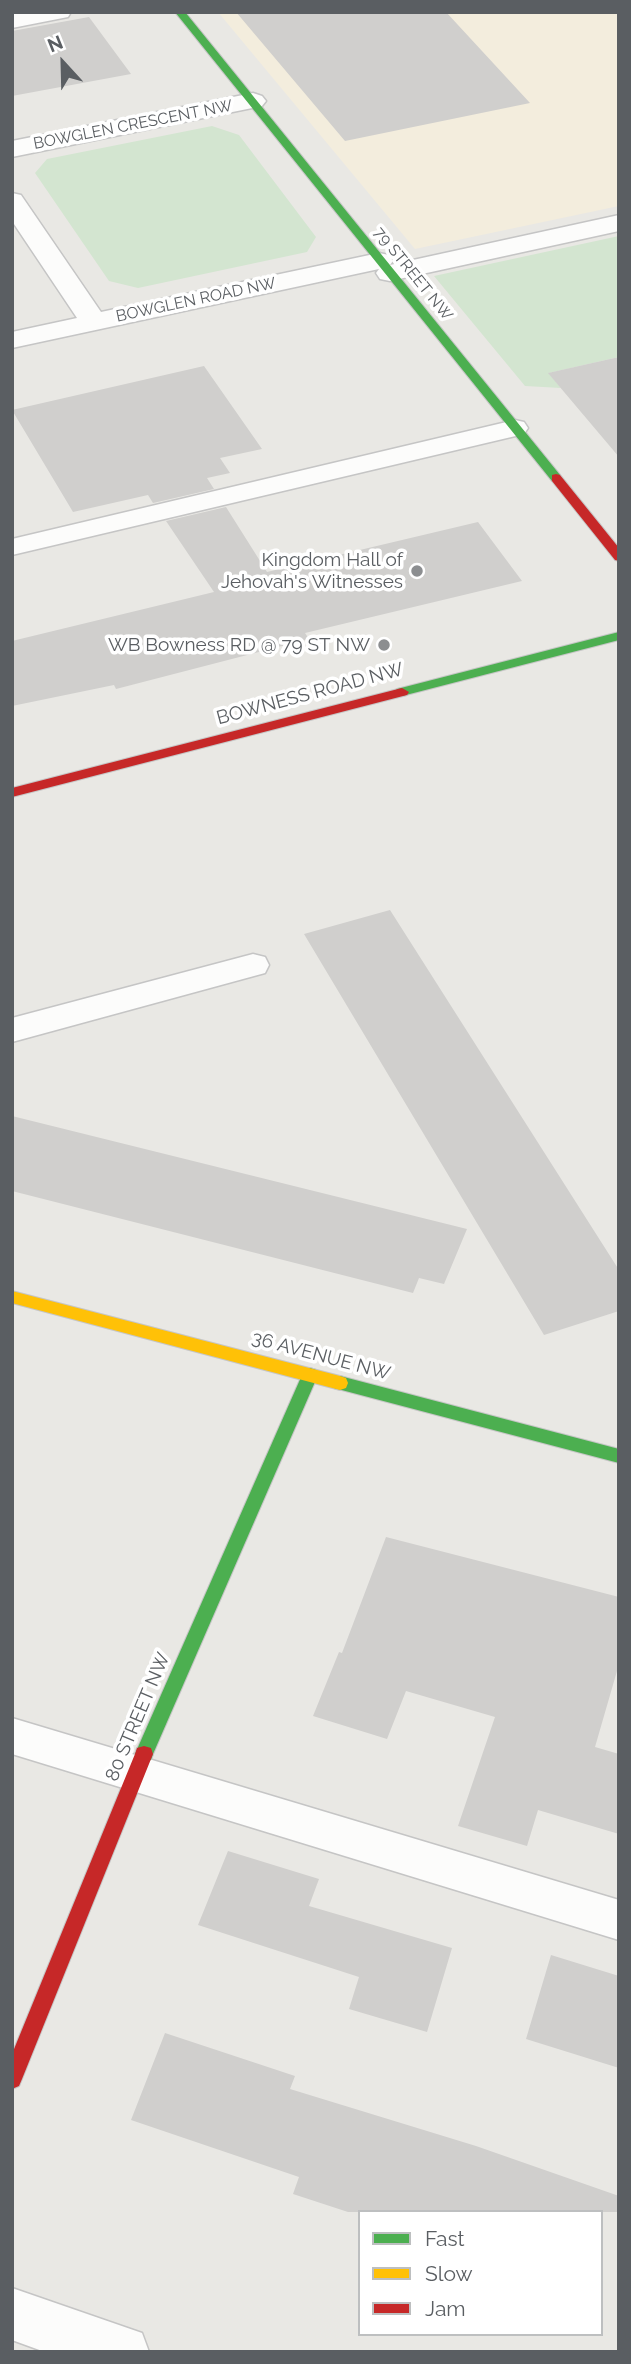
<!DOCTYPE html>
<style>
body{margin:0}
#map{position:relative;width:631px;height:2364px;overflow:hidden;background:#e9e8e4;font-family:Raleway,sans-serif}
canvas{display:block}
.frame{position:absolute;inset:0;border:14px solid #5a5e62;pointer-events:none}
.legend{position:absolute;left:358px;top:2210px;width:245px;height:126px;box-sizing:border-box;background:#fff;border:2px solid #bdbfc0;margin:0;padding:9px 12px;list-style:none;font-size:21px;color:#5a5e62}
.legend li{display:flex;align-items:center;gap:14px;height:35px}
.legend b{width:35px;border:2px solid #bdbfc0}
.north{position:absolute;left:28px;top:28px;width:70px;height:70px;-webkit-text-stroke:5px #fff;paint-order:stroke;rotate:338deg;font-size:19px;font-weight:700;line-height:28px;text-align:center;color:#5a5e62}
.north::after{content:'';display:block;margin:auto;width:24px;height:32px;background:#5a5e62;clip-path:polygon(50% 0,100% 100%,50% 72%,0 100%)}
</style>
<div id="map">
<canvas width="631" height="2364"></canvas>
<div class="frame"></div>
<ul class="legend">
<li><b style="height:9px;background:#4caf50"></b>Fast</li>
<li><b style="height:9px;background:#ffc107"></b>Slow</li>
<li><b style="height:9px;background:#c62828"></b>Jam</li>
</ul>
<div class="north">N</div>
</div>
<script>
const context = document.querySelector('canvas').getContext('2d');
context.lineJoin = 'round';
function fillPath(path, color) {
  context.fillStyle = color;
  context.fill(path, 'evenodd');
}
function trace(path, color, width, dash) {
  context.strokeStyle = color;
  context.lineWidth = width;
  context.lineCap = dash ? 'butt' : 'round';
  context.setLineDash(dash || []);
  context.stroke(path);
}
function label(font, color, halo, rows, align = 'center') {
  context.font = font + ' Raleway,sans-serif';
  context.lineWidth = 7;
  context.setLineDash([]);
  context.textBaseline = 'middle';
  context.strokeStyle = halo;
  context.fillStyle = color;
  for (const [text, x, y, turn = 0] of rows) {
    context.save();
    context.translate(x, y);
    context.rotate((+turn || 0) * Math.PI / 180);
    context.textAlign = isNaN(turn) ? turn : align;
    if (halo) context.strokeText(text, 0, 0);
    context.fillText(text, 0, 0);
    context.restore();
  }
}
fillPath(new Path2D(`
 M218,12H619V206L415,249Z`), '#f3eddd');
fillPath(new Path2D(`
 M212,126L239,135L316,237L307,252L138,288L109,281L35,173L47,159Z
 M619,236V357L549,373L561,388L525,386L434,276Z`), '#d3e5d0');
fillPath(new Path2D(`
 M236,12H446L530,103L345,141Z
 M89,17L131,74L12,96V31Z
 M619,357V457L548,373Z
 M204,366L262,449L220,458L230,473L207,478L214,489L153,503L148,495L73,512L12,410Z
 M226,507L267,572L478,522L522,581L305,633L309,639L116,689L114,685L12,706V641L214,592L166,521Z
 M390,910L619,1270V1311L544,1335L304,934Z
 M12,1116L467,1229L444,1284L419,1278L413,1293L12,1191Z
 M386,1537L619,1597V1664L595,1747L619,1754V1834L538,1810L527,1846L458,1826L495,1717L406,1691L387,1739L313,1716L339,1652L342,1653Z
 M228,1851L319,1879L309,1906L452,1948L427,2032L349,2009L359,1977L198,1925Z
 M551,1955L619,1976V2068L526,2039Z
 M165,2033L295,2076L290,2089L476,2146L619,2196V2212H348L293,2194L299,2177L131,2120Z`), '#d0cfcd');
const lane = new Path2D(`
 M24,12H71L68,17L12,28V14Z
 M515,420L524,422L528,428L524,434L12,555V539Z
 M253,954L265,957L269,965L265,973L12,1042V1018Z
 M12,1718L619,1900V1940L12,1754Z`);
const street = new Path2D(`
 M253,93L262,96L266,101L262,106L12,157V141Z
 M12,193L21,195L101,312L379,253L389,255L393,261L390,265L619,215V231L390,281L380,279L376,273L379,269L12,348V332L77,318L12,221Z
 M12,2288L142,2333L149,2352H45L12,2340Z`);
const fast = new Path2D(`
 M175,12H185L560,475V481H552Z
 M619,632V640L402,696L395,692L397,689Z
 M310,1368L316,1370L318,1375L153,1754L151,1760L144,1762L137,1760L135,1754L302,1375L304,1370Z
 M340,1376L619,1449V1463L334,1388L332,1383L334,1378Z`);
const slow = new Path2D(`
 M12,1291L340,1376L346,1378L348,1383L346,1388L340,1390L12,1303Z`);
const jam = new Path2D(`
 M556,474L560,475L619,548V561L615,560L552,481V475Z
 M402,688L409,692L407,695L12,797V788Z
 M144,1746L151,1748L153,1754L22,2079L19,2086L12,2089V2054L135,1754L137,1748Z`);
trace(lane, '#c5c5c5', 3);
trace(street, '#c5c5c5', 3);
trace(fast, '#c6c6c6', 2);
trace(slow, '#c6c6c6', 2);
trace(jam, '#c6c6c6', 2);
fillPath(lane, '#fcfcfb');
fillPath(street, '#fcfcfb');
fillPath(fast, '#4caf50');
fillPath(slow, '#ffc107');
fillPath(jam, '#c62828');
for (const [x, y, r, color] of [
 [417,571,7,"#8c8e90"],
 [384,645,7,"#8c8e90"]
]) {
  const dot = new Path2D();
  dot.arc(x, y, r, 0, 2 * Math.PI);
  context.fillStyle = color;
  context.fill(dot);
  trace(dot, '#fff', 2.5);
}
label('16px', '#5a5e62', '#fff', [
 ["BOWGLEN CRESCENT NW",133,125,-11],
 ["79 STREET NW",413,274,51],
 ["BOWGLEN ROAD NW",196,300,-12]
]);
label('19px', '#5a5e62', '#fff', [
 ["Kingdom Hall of",403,560],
 ["Jehovah's Witnesses",403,582],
 ["WB Bowness RD @ 79 ST NW",370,645]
], 'right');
label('19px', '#5a5e62', '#fff', [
 ["BOWNESS ROAD NW",310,694,-15],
 ["36 AVENUE NW",321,1356,15],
 ["80 STREET NW",138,1717,-67]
]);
</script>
